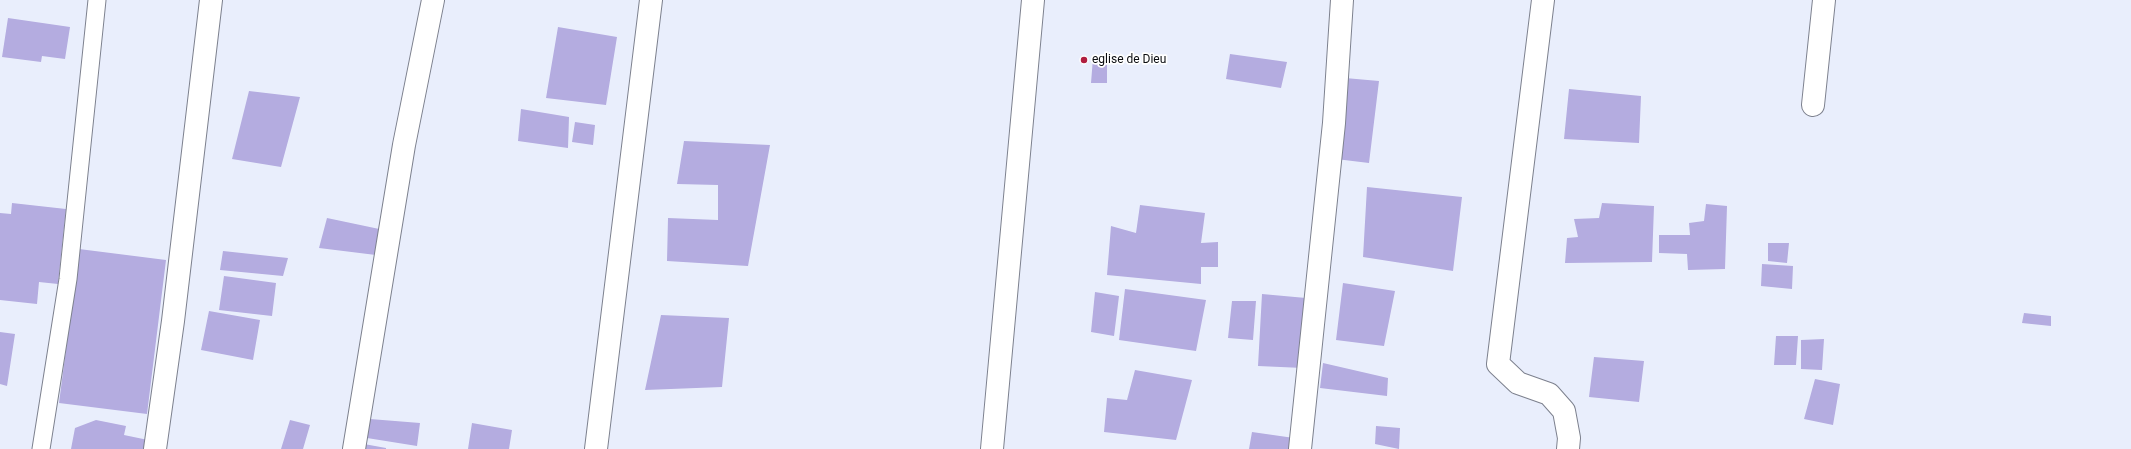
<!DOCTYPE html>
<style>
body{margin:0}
canvas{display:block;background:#e9eefc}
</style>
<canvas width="2131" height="449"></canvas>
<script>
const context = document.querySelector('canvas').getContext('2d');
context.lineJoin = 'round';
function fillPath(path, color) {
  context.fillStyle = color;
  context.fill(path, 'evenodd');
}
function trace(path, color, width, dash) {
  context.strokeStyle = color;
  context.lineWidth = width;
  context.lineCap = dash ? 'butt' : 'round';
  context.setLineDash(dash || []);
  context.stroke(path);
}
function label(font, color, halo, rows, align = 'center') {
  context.font = font + ' Roboto,sans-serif';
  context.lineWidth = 3.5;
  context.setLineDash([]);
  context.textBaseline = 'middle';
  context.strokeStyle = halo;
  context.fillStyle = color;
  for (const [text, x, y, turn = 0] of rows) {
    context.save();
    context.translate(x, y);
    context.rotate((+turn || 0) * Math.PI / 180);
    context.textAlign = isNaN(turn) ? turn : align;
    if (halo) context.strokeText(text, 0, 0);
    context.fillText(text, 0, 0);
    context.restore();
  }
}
fillPath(new Path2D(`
 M8,18L70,27L65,59L42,56L41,62L2,57Z
 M558,27L617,37L606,105L546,98Z
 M1230,54L1287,62L1281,88L1226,79Z
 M1093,58H1107V83H1091Z
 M1345,78L1379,81L1369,163L1336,159Z
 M1569,89L1641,96L1639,143L1564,139Z
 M249,91L300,97L281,167L232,159Z
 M521,109L569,117L568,148L518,141Z
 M575,122L595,125L593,145L572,142Z
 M684,141L770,145L748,266L667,261L668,218L718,220V185L677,184Z
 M1367,187L1462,197L1453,271L1363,257Z
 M12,203L66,209L58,284L39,282L37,304L0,300V213L11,214Z
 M1602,203L1654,206L1652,262L1565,263L1567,238L1578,237L1574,219L1599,218Z
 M1706,204L1727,206L1725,269L1688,270L1687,254L1659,253V235H1690L1689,223L1704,221Z
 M1140,205L1205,213L1201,243L1218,242V267H1201V284L1107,275L1111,226L1136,233Z
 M327,218L384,230V256L319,248Z
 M1768,243H1789L1787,263L1768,261Z
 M79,249L166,260L147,414L59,403Z
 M223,251L288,258L283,276L220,270Z
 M1762,264L1793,266L1792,289L1761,286Z
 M224,276L276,283L272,316L219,310Z
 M1343,283L1395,291L1384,346L1336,340Z
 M1125,289L1206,300L1196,351L1119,340Z
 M1095,292L1119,296L1114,336L1091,332Z
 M1262,294L1306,298L1303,368L1258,366Z
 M1232,301H1256L1253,340L1228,338Z
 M209,311L260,320L253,360L201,350Z
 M2024,313L2051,316V326L2022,323Z
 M661,315L729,318L722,387L645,390Z
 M0,332L15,334L7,386L0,384Z
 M1776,336H1798L1796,365H1774Z
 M1824,339L1822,370L1801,369V340Z
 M1594,357L1644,361L1639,402L1589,397Z
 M1323,363L1388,378L1387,396L1320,388Z
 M1135,370L1192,380L1176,440L1104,432L1107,398L1127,400Z
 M1815,379L1840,384L1833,425L1804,419Z
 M370,419L420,423L417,446L367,438Z
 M96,420L126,426L124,435L148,440L146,449H71L75,428Z
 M290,420L310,425L303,449H281Z
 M472,423L512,430L509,449H468Z
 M1376,426L1400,428L1399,449L1375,444Z
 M1252,432L1301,439L1299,449H1249Z
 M364,444L386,448V449H363Z`), '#b4ace0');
const lane = new Path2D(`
 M41,449L68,279L97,0`);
const street = new Path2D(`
 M1543,0L1498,364L1518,383L1549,394L1564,411L1569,438L1568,449
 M1813,105L1824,0
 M155,449L173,321L211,0
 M354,449L404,145L433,0
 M596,449L651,0
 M992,449L1033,0
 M1300,449L1334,123L1342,0`);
trace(lane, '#7d818e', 19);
trace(street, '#7d818e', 24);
trace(lane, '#fff', 17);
trace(street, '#fff', 22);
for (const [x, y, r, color] of [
 [1084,60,4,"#b01d3f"]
]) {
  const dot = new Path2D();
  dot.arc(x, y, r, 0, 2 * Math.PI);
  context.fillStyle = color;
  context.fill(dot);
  trace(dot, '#fff', 1.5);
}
label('12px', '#0a0c10', '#fff', [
 ["eglise de Dieu",1092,60]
], 'left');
</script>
